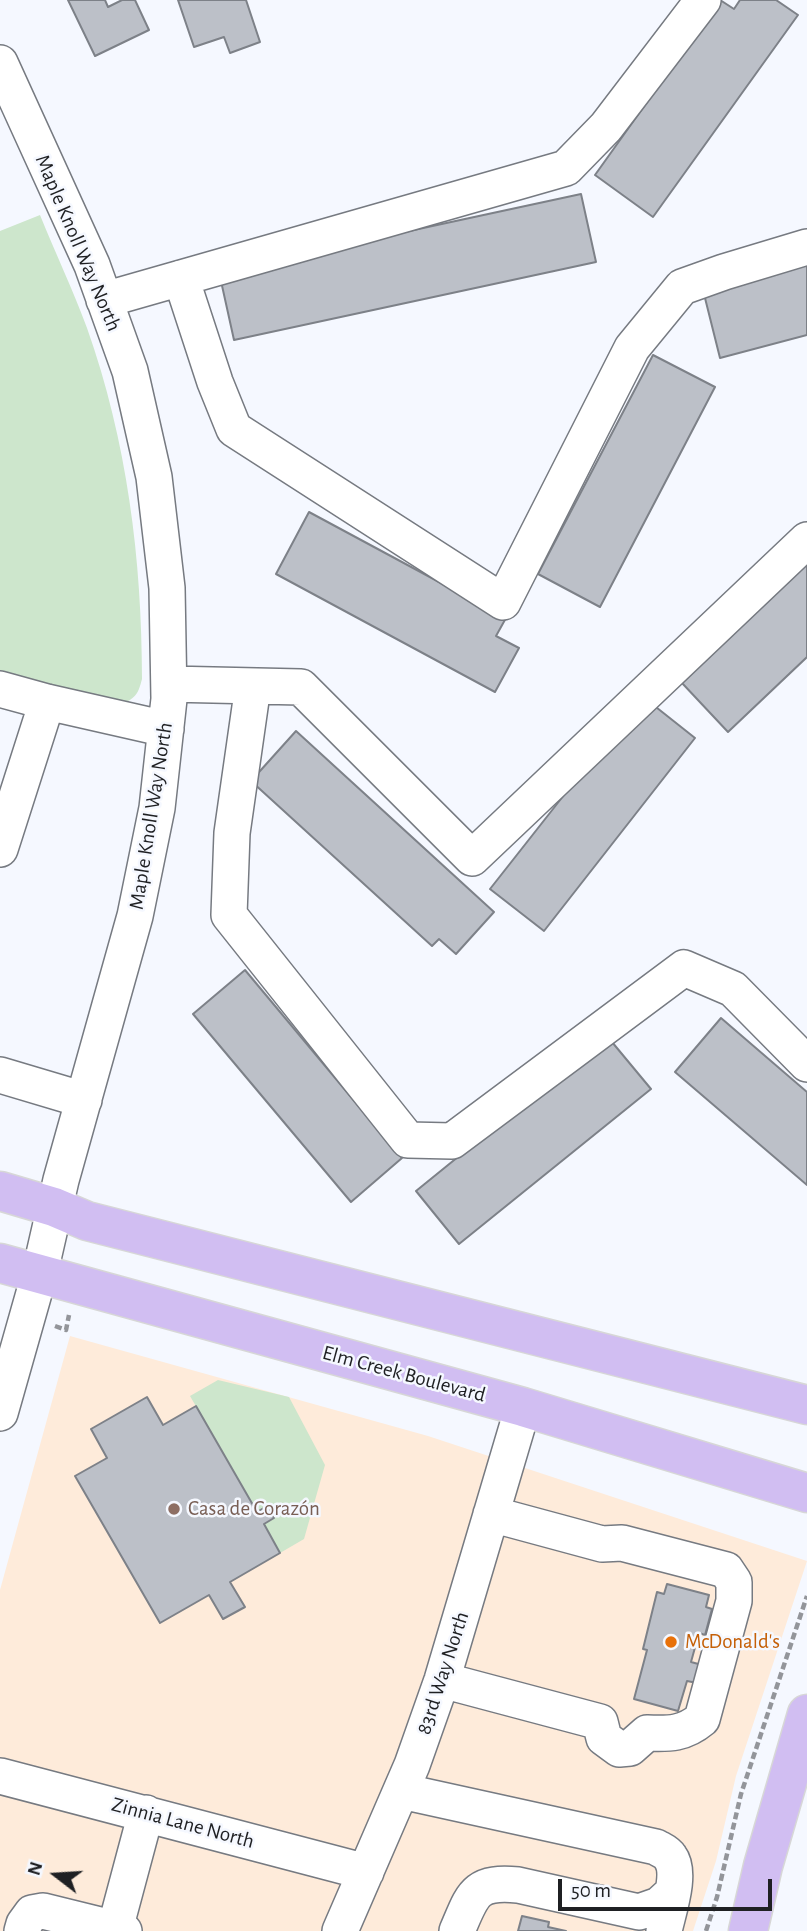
<!DOCTYPE html>
<meta charset="utf-8">
<style>
body{margin:0}
#map{position:relative;width:807px;height:1931px;overflow:hidden;background:#f5f8ff;font-family:"Alegreya Sans",sans-serif}
canvas{display:block}
.north{position:absolute;left:21px;top:1840px;width:70px;height:70px;-webkit-text-stroke:5px #f5f8ff;paint-order:stroke;rotate:287deg;font-size:19px;font-weight:700;line-height:28px;text-align:center;color:#1f2023}
.north::after{content:'';display:block;margin:auto;width:24px;height:32px;background:#1f2023;clip-path:polygon(50% 0,100% 100%,50% 72%,0 100%)}
.scale{position:absolute;left:558px;top:1879px;width:214px;height:32px;box-sizing:border-box;border:4px solid #1f2023;border-top:0;padding-left:9px;font-size:21px;line-height:24px;white-space:nowrap;color:#1f2023;-webkit-text-stroke:5px #f5f8ff;paint-order:stroke}
</style>
<div id="map">
<canvas width="807" height="1931"></canvas>
<div class="north">N</div>
<div class="scale">50 m</div>
</div>
<script>
const context = document.querySelector('canvas').getContext('2d');
context.lineJoin = 'round';
function fillPath(path, color) {
  context.fillStyle = color;
  context.fill(path, 'evenodd');
}
function trace(path, color, width, dash) {
  context.strokeStyle = color;
  context.lineWidth = width;
  context.lineCap = dash ? 'butt' : 'round';
  context.setLineDash(dash || []);
  context.stroke(path);
}
function label(font, color, halo, rows, align = 'center') {
  context.font = font + ' "Alegreya Sans",sans-serif';
  context.lineWidth = 5;
  context.setLineDash([]);
  context.textBaseline = 'middle';
  context.strokeStyle = halo;
  context.fillStyle = color;
  for (const [text, x, y, turn = 0] of rows) {
    context.save();
    context.translate(x, y);
    context.rotate((+turn || 0) * Math.PI / 180);
    context.textAlign = isNaN(turn) ? turn : align;
    if (halo) context.strokeText(text, 0, 0);
    context.fillText(text, 0, 0);
    context.restore();
  }
}
fillPath(new Path2D(`
 M70,1336L428,1436L807,1561L736,1776L716,1861L693,1931H0V1590Z`), '#feebda');
fillPath(new Path2D(`
 M40,215C55,252 73,290 87,328C127,441 142,559 142,679C138,695 135,699 119,705L0,673V231Z
 M218,1380L289,1397L325,1465L304,1539L280,1553L264,1524L274,1518L267,1506L257,1512L190,1396Z`), '#cde6cc');
const building = new Path2D(`
 M68,0H105L108,7L122,0H135L149,30L95,56Z
 M178,0H246L260,42L230,53L224,37L194,47Z
 M720,0L734,9L740,0H776L798,15L653,217L595,175Z
 M581,194L596,262L234,340L219,272Z
 M807,263V335L720,358L703,290Z
 M653,355L715,387L600,607L538,574Z
 M309,512L506,618L496,636L519,648L495,692L276,574Z
 M807,564V657L728,732L682,683Z
 M642,696L695,738L544,931L490,889Z
 M296,731L494,912L456,954L439,939L432,946L251,781Z
 M245,970L402,1158L351,1202L193,1014Z
 M721,1018L807,1092V1185L675,1072Z
 M607,1036L651,1089L459,1244L416,1191Z
 M147,1397L163,1425L196,1406L257,1512L267,1506L274,1518L264,1524L280,1553L230,1582L245,1607L223,1619L209,1595L160,1623L75,1476L107,1458L91,1429Z
 M667,1584L709,1595L706,1607L712,1609L705,1635L699,1633L691,1662L702,1665L697,1683L687,1681L678,1711L634,1699L647,1650L643,1649L657,1592L664,1594Z
 M522,1916L549,1922L548,1927L566,1931H518Z`);
fillPath(building, '#bcc0c8');
trace(building, '#7d8188', 2);
const minor = new Path2D(`
 M0,63L92,265L130,371L154,477L167,588L169,699L157,808L135,916L61,1180L40,1272L0,1413
 M181,278L215,382L234,429L503,602L632,348L682,287L724,272L807,247
 M104,300L566,168L606,127L703,0
 M169,684L301,687L472,858L807,540
 M253,686L232,833L229,915L408,1140L452,1141L684,968L733,989L807,1064
 M0,689L47,702L166,729
 M0,849L47,702
 M0,1075L84,1100
 M491,1514L602,1544L622,1543L726,1570L734,1582V1601L702,1719C684,1734 670,1734 647,1733L630,1748L619,1749L604,1738L600,1722
 M442,1680L600,1722
 M0,1776L366,1872
 M401,1791L656,1847C661,1850 667,1852 670,1857C682,1873 668,1912 664,1931
 M115,1929L146,1813
 M22,1931L24,1924L32,1913L43,1911L124,1931
 M340,1931L412,1765L442,1680L523,1407
 M457,1931C473,1894 474,1881 518,1885L639,1912L659,1905L671,1894`);
const major = new Path2D(`
 M0,1191L54,1207L87,1221L807,1405
 M0,1263L523,1407L807,1493
 M748,1931L763,1866L807,1714`);
trace(minor, '#767a81', 38);
trace(major, '#d7d7d7', 41);
trace(new Path2D(`
 M55,1326L66,1330L69,1315
 M706,1931L717,1897L741,1794L807,1596`), '#93959a', 4.5, [7, 3.5]);
trace(minor, '#fff', 35);
trace(major, '#d1bef2', 38);
for (const [x, y, r, color] of [
 [174,1509,7,"#8d6e63"],
 [671,1642,7,"#e8710a"]
]) {
  const dot = new Path2D();
  dot.arc(x, y, r, 0, 2 * Math.PI);
  context.fillStyle = color;
  context.fill(dot);
  trace(dot, '#f5f8ff', 2.5);
}
label('21px', '#1f2023', '#f5f8ff', [
 ["Maple Knoll Way North",78,243,67],
 ["Maple Knoll Way North",151,816,-81],
 ["Elm Creek Boulevard",404,1374,15],
 ["83rd Way North",443,1673,-72],
 ["Zinnia Lane North",183,1823,15]
]);
label('21px', '#785e54', '#f5f8ff', [
 ["Casa de Corazón",188,1509]
], 'left');
label('21px', '#c56008', '#f5f8ff', [
 ["McDonald's",685,1642]
], 'left');
</script>
